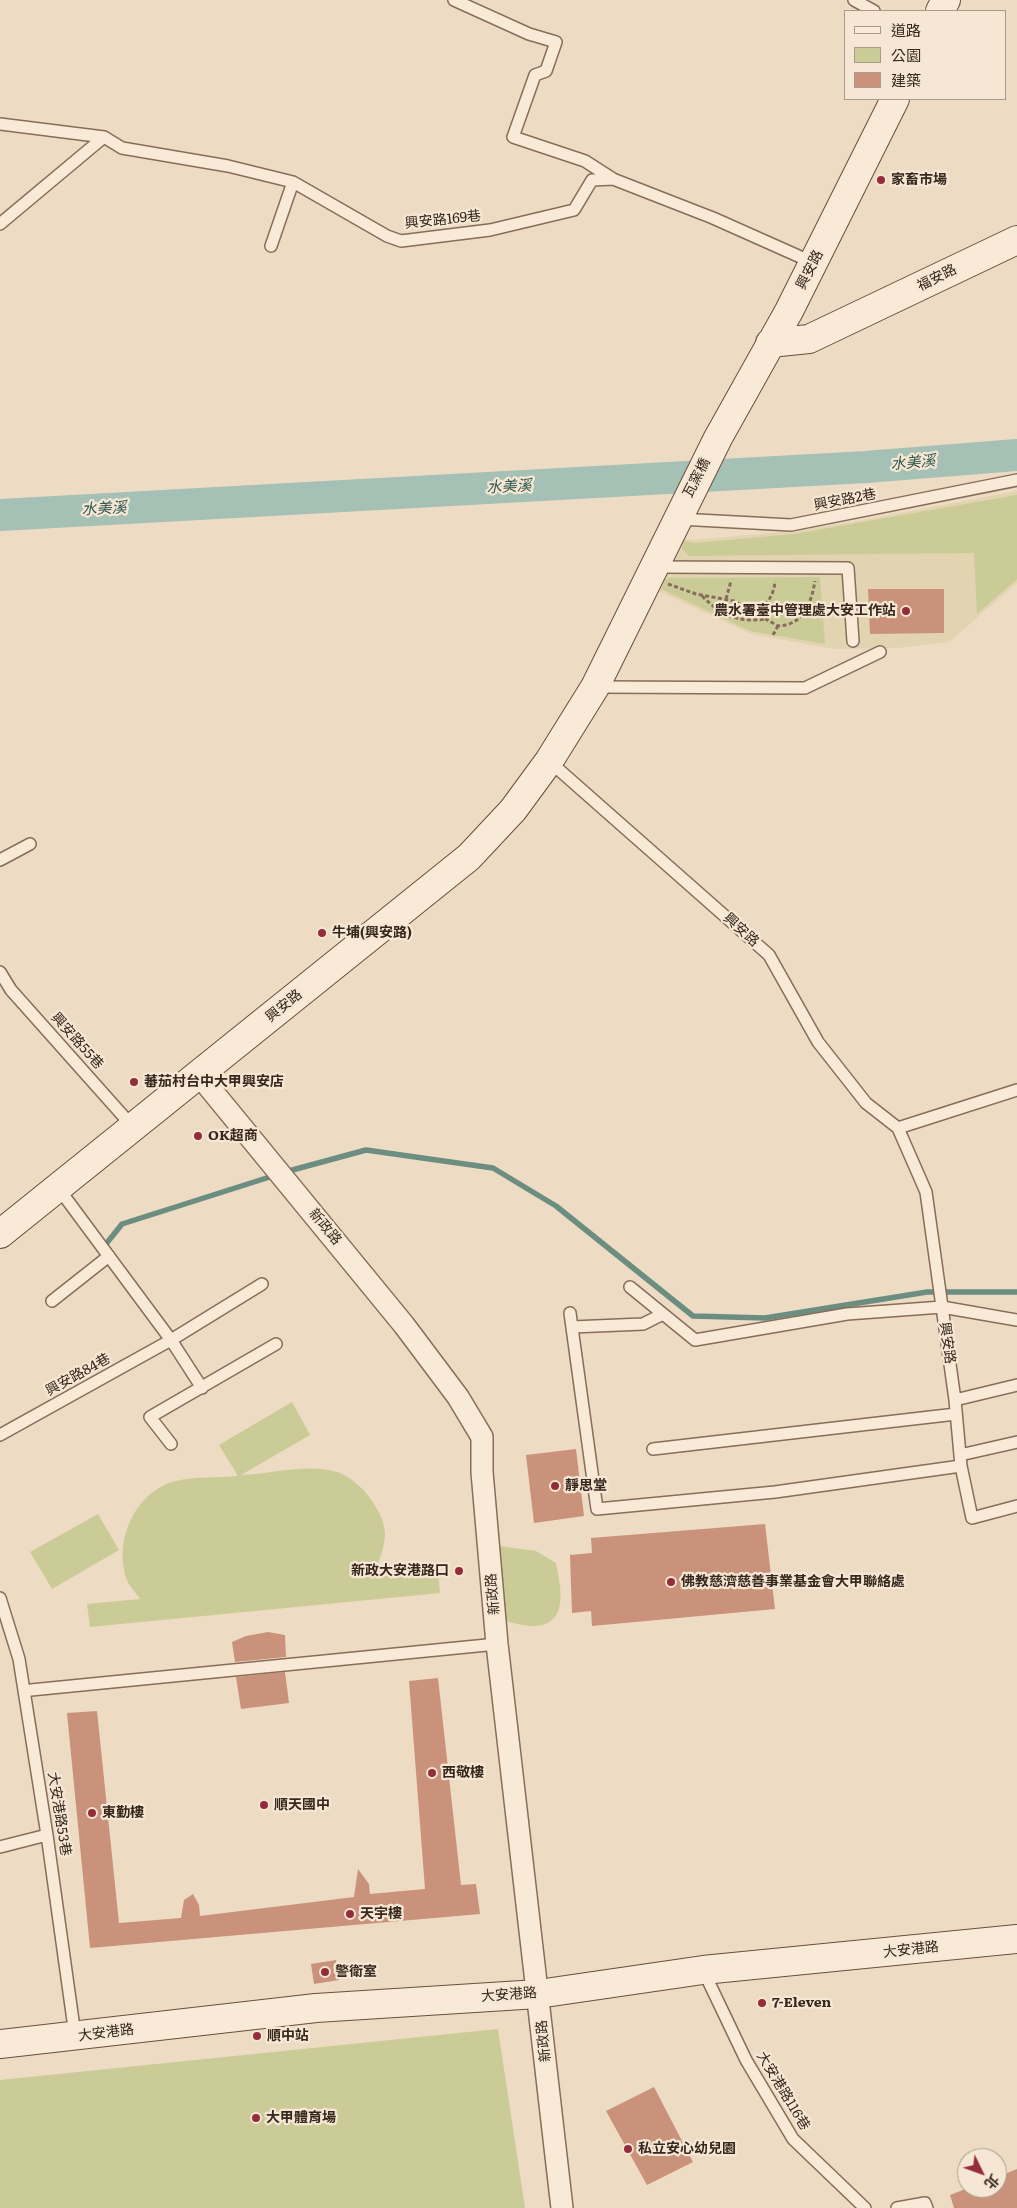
<!DOCTYPE html>
<meta charset="utf-8">
<style>
body{margin:0}
#map{position:relative;width:1017px;height:2208px;overflow:hidden;background:#eddbc3;font-family:Literata,"Noto Sans TC",serif}
canvas{display:block}
.legend{position:absolute;left:844px;top:10px;width:162px;height:90px;box-sizing:border-box;background:#f5e7d3;border:1px solid #a99a8b;margin:0;padding:6px 9px;list-style:none;font-size:15px;color:#37271e}
.legend li{display:flex;align-items:center;gap:10px;height:25px}
.legend b{width:25px;border:1px solid #a99a8b}
.north{position:absolute;left:957px;top:2148px;width:50px;height:50px;box-sizing:border-box;background:#f5e7d3;border:1px solid #a99a8b;border-radius:50%;rotate:132deg;font-size:14px;font-weight:700;line-height:20px;text-align:center;color:#37271e}
.north::after{content:'';display:block;margin:auto;width:18px;height:22px;background:#952c39;clip-path:polygon(50% 0,100% 100%,50% 72%,0 100%)}
</style>
<div id="map">
<canvas width="1017" height="2208"></canvas>
<ul class="legend">
<li><b style="height:6px;background:#f8ead6"></b>道路</li>
<li><b style="height:14px;background:#cbcb98"></b>公園</li>
<li><b style="height:14px;background:#ca927a"></b>建築</li>
</ul>
<div class="north">北</div>
</div>
<script>
const context = document.querySelector('canvas').getContext('2d');
context.lineJoin = 'round';
function fillPath(path, color) {
  context.fillStyle = color;
  context.fill(path, 'evenodd');
}
function trace(path, color, width, dash) {
  context.strokeStyle = color;
  context.lineWidth = width;
  context.lineCap = dash ? 'butt' : 'round';
  context.setLineDash(dash || []);
  context.stroke(path);
}
function label(font, color, halo, rows, align = 'center') {
  context.font = font + ' Literata,"Noto Sans TC",serif';
  context.lineWidth = 4.5;
  context.setLineDash([]);
  context.textBaseline = 'middle';
  context.strokeStyle = halo;
  context.fillStyle = color;
  for (const [text, x, y, turn = 0] of rows) {
    context.save();
    context.translate(x, y);
    context.rotate((+turn || 0) * Math.PI / 180);
    context.textAlign = isNaN(turn) ? turn : align;
    if (halo) context.strokeText(text, 0, 0);
    context.fillText(text, 0, 0);
    context.restore();
  }
}
fillPath(new Path2D(`
 M1017,491V583L949,642L897,648L835,649L751,634L658,591L682,539L693,540L794,531L852,522Z`), '#e2d4b1');
fillPath(new Path2D(`
 M1017,495V579L977,614L974,553L689,556L682,549L681,541L696,543L794,534Z
 M820,577L825,644L750,631L661,589L665,580L669,578Z
 M292,1402L310,1435L241,1475C271,1474 307,1463 337,1472C358,1478 384,1510 385,1533C385,1549 378,1562 373,1577L438,1572L440,1593L90,1627L87,1604L140,1599C136,1593 129,1586 127,1580C113,1541 135,1491 176,1481C195,1476 218,1478 238,1476L219,1445Z
 M98,1514L119,1550L52,1589L30,1552Z
 M499,1546L536,1551L556,1563C560,1585 570,1622 537,1626C527,1627 514,1623 505,1621Z
 M498,2029L525,2208H0V2080Z`), '#cbcb98');
trace(new Path2D(`
 M285,1172L366,1150L493,1168L556,1206L693,1316L765,1318L927,1292H1017
 M106,1244L122,1224L276,1175`), '#6c8e81', 5.5);
trace(new Path2D(`
 M0,515L866,467L1017,455`), '#a5c0b5', 32);
fillPath(new Path2D(`
 M868,589H944V633L870,634Z
 M576,1449L584,1516L534,1523L526,1455Z
 M765,1524L775,1609L592,1626L591,1611L572,1613L570,1555L592,1553L591,1538Z
 M268,1632L285,1635L286,1657L235,1662L232,1642L246,1636Z
 M285,1672L289,1703L241,1709L236,1677Z
 M438,1678L461,1885L476,1884L480,1914L90,1948L67,1713L97,1711L119,1923L181,1918L184,1900L193,1894L199,1905L200,1916L354,1897L358,1869L369,1884L370,1894L425,1889L409,1681Z
 M336,1960L339,1980L314,1984L311,1964Z
 M654,2087L693,2162L647,2185L606,2111Z
 M1017,2169V2208H954L950,2195L968,2188H997V2177Z`), '#ca927a');
const lane = new Path2D(`
 M454,0L529,34L556,42L546,71L535,75L513,137L585,161L613,179
 M854,0L874,11
 M0,124L104,137L122,148L228,166L293,182L387,236L401,241L490,230L574,210L592,180L613,179L713,218L814,263
 M0,224L104,137
 M271,246L293,182
 M679,519L791,525L1017,480
 M656,567L848,568L853,641
 M597,687L805,688L880,652
 M549,761L769,955L818,1042L866,1103L898,1128L926,1192L955,1400L961,1466L972,1518L1017,1506
 M0,860L30,844
 M0,972L11,990L133,1127
 M898,1128L1017,1090
 M59,1189L171,1340L202,1388
 M630,1287L695,1340L847,1314L942,1307L1017,1320
 M52,1301L109,1256
 M570,1313L597,1509L775,1492L961,1466
 M572,1327L643,1324L663,1314
 M955,1400L1017,1385
 M0,1435L171,1340L262,1284
 M171,1444L150,1417L276,1344
 M653,1449L956,1414
 M960,1455L1017,1442
 M0,1598L19,1659L47,1835L75,2035
 M31,1690L497,1644
 M0,1847L47,1835
 M703,1970L746,2060L793,2139L865,2208
 M897,2208L925,2203L927,2208`);
const street = new Path2D(`
 M199,1075L404,1325L458,1397L482,1437V1472L497,1644L562,2208`);
const secondary = new Path2D(`
 M940,11L946,0
 M770,343L809,339L1017,240
 M0,1234L469,857L513,810L549,761L595,687L718,438L789,311L895,99
 M0,2044L316,2008L538,1994L703,1970L1017,1939`);
trace(lane, '#876d5a', 14);
trace(street, '#876d5a', 24);
trace(secondary, '#694e3e', 30);
trace(new Path2D(`
 M668,584L696,594L734,601L778,626C804,625 811,603 815,581
 M702,596C721,615 738,623 765,619
 M726,599L731,581
 M753,610C767,607 774,595 775,581
 M773,635L778,626`), '#876d5a', 3, [4, 2.5]);
trace(lane, '#f8ead6', 11);
trace(street, '#f8ead6', 21);
trace(secondary, '#f8ead6', 28);
for (const [x, y, r, color] of [
 [881,180,5,"#952c39"],
 [906,611,5,"#952c39"],
 [322,933,5,"#952c39"],
 [134,1082,5,"#952c39"],
 [198,1136,5,"#952c39"],
 [555,1486,5,"#952c39"],
 [459,1571,5,"#952c39"],
 [671,1582,5,"#952c39"],
 [432,1773,5,"#952c39"],
 [264,1805,5,"#952c39"],
 [92,1813,5,"#952c39"],
 [350,1914,5,"#952c39"],
 [325,1972,5,"#952c39"],
 [762,2003,5,"#952c39"],
 [257,2036,5,"#952c39"],
 [256,2118,5,"#952c39"],
 [628,2149,5,"#952c39"]
]) {
  const dot = new Path2D();
  dot.arc(x, y, r, 0, 2 * Math.PI);
  context.fillStyle = color;
  context.fill(dot);
  trace(dot, '#f5e7d3', 2);
}
label('bold 14px', '#37271e', '#f5e7d3', [
 ["家畜市場",891,180],
 ["農水署臺中管理處大安工作站",896,611,"right"],
 ["牛埔(興安路)",332,933],
 ["蕃茄村台中大甲興安店",144,1082],
 ["OK超商",208,1136],
 ["靜思堂",565,1486],
 ["新政大安港路口",449,1571,"right"],
 ["佛教慈濟慈善事業基金會大甲聯絡處",681,1582],
 ["西敬樓",442,1773],
 ["順天國中",274,1805],
 ["東勤樓",102,1813],
 ["天宇樓",360,1914],
 ["警衛室",335,1972],
 ["7-Eleven",772,2003],
 ["順中站",267,2036],
 ["大甲體育場",266,2118],
 ["私立安心幼兒園",638,2149]
], 'left');
label('14px', '#37271e', '#f5e7d3', [
 ["興安路169巷",443,220,-6],
 ["興安路",810,270,-63],
 ["福安路",937,278,-26],
 ["瓦窯橋",697,478,-63],
 ["興安路2巷",845,500,-11],
 ["興安路",741,930,42],
 ["興安路",284,1006,-39],
 ["興安路55巷",77,1041,48],
 ["新政路",325,1227,50],
 ["興安路",947,1343,82],
 ["興安路84巷",78,1375,-29],
 ["新政路",493,1594,-95],
 ["大安港路53巷",59,1814,81],
 ["大安港路",911,1950,-6],
 ["大安港路",509,1995,-4],
 ["大安港路",106,2033,-7],
 ["新政路",544,2041,-96],
 ["大安港路116巷",783,2091,59]
]);
label('italic 15px', '#2e574f', '#f5e7d3', [
 ["水美溪",913,463,-5],
 ["水美溪",509,487,-3],
 ["水美溪",104,509,-3]
]);
</script>
